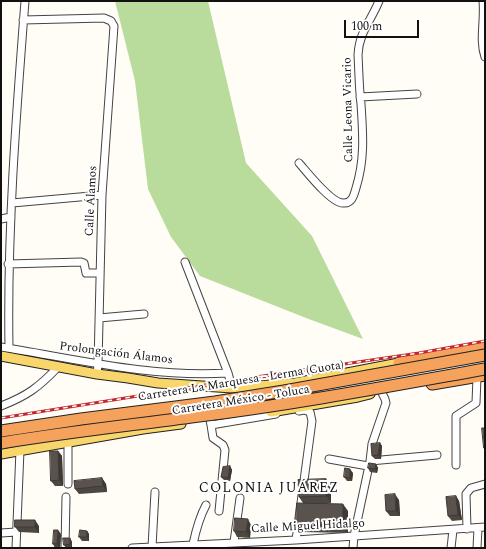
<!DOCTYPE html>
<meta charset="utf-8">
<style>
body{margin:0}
#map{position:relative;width:486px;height:549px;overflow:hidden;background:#fffdf5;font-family:Spectral,serif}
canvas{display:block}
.frame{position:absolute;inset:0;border:2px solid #111;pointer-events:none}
.scale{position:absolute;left:344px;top:20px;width:75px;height:18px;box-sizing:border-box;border:2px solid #111;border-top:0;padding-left:5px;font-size:12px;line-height:14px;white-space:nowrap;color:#111;-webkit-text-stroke:3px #fff;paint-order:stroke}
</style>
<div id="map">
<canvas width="486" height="549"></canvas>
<div class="frame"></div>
<div class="scale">100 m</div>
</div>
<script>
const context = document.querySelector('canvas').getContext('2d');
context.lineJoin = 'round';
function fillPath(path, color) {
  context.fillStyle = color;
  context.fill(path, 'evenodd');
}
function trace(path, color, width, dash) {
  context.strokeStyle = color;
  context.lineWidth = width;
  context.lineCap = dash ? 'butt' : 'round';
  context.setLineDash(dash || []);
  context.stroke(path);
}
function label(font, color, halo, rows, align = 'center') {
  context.font = font + ' Spectral,serif';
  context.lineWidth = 4;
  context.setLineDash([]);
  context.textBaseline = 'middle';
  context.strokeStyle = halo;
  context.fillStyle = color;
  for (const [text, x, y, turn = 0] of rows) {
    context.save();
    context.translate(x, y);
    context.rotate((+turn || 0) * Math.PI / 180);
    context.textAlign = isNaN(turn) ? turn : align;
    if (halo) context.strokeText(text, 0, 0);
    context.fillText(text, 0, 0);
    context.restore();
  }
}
fillPath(new Path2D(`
 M115,1H208L246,163L312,236L363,339L306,318L200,276L171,237L148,189L135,81Z`), '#b9dc9c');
const minor = new Path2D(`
 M483,1C485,20 479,40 485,57
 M23,20L104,18L111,21L114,26L102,195L98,364L97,374
 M360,97L417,94
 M299,163C307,172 331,203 343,203C352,204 354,195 356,188C365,159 363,134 361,104C359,88 359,72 358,55C359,32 371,21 379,1
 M12,203L102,195
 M1,219L11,217
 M185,262L228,373L232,388
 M8,264L81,262L84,263L86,273H100
 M99,318L144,314
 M1,347C76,359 152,378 228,373
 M9,348C7,233 16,117 25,1
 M1,406C27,396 39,387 58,367
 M210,420L211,425L276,414
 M211,425L213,438L223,445L225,450L219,511
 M329,459L368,466
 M370,461L437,455
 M456,465V416L476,403L477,377
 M68,484V442
 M467,529L466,494L471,488L485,484
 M1,533L16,532
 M296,540L312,421L310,412L304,410L299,411
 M234,542L240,498
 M193,544C196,530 199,518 206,505
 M152,547L155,492
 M16,548L20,450
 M65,548L66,497
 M132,548L296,540L485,527
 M353,548L354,536L370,461L372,444L386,403L385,399L381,391
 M451,548L453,530
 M477,548L478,528`);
const major = new Path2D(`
 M1,356L97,374L128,378L158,383L232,388L295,383L399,363
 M271,412L358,397L370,394
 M1,454L143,429L181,424`);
const highway = new Path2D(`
 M399,363L485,347
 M432,384L485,375`);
trace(minor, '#444', 9);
trace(major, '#222', 11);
trace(highway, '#222', 13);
trace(minor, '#fff', 7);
trace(major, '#f9d66b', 9);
trace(highway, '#f5a25d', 11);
const rail = new Path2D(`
 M1,418L256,377L419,353L485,341`);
trace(rail, '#c4262e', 3);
trace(rail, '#fff', 1.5, [4.5]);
const highwayBridge = new Path2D(`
 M1,431L81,419L215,402L284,391L485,355
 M1,443C67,432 133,425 199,416C295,404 390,386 485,369`);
trace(highwayBridge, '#222', 13, []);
trace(highwayBridge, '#f5a25d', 11);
fillPath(new Path2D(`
 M380,443L382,446L381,459H375L372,456Z
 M58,451L62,456L63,486H55L51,481Z
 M376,464L378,468L377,473L370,472L368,468Z
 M230,466L232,470L230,481L224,480L221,477Z
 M353,473L352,481H347L344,477Z
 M102,478L106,484L107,492L79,494L75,489Z
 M331,487V503L325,504L348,511V533L301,532L296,524L303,503L299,497Z
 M456,496L459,501L462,520L452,521L448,516Z
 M399,500L400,516H390L386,511Z
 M251,525L250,538L237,537L234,531Z
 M39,526V533L19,532L15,527Z
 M87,531L89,534V541H82L79,537Z
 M61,534L60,548H55L53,544Z
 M70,538L72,542V548H66L64,545Z`), '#4d4742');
fillPath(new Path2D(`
 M380,443L382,446L381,459L378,455Z
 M58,451L62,456L63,486L59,480Z
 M376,464L378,468L377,473L375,469Z
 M230,466L232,470L230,481L228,478Z
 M350,469L353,473L352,481L350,478Z
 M102,478L106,484L107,492L103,486Z
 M326,479L331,487V503L326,496Z
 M395,494L399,500L400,516L396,511Z
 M456,496L459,501L462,520L458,515Z
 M343,504L348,511V533L343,526Z
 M248,519L251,525L250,538L246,532Z
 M35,520L39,526V533L35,527Z
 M58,530L61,534L60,548L57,544Z
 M87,531L89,534V541L87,537Z
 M70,538L72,542V548L70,544Z`), '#3f3936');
const building = new Path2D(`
 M482,428H485V448H484Z
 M380,443L378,455L372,456L371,444Z
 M50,451H58L59,480L51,481Z
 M369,463L376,464L375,469L368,468Z
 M230,466L228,478L221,477L223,467Z
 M345,468L350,469V478L344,477Z
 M102,478L103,486L75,489L74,481Z
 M326,479V496L299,497L298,480Z
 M395,494L396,511H386L385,495Z
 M456,496L458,515L448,516L446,497Z
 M297,503L343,504V526L296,524Z
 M235,518L248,519L246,532L234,531Z
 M15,520H35V527H15Z
 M54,530H58L57,544H53Z
 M80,530L87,531V537H79Z
 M63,538H70V544L64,545Z`);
fillPath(building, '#5a524d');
trace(building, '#3f3936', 1);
label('12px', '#111', '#fff', [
 ["Calle Leona Vicario",349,110,-91],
 ["Calle Álamos",92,201,-87],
 ["Prolongación Álamos",116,354,7],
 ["Carretera La Marquesa - Lerma (Cuota)",241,382,-9],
 ["Carretera México - Toluca",241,401,-9],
 ["Calle Miguel Hidalgo",308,527,-3]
]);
context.letterSpacing = '1px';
label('14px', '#111', '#fff', [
 ["COLONIA JUÁREZ",269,489]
]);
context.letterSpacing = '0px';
</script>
